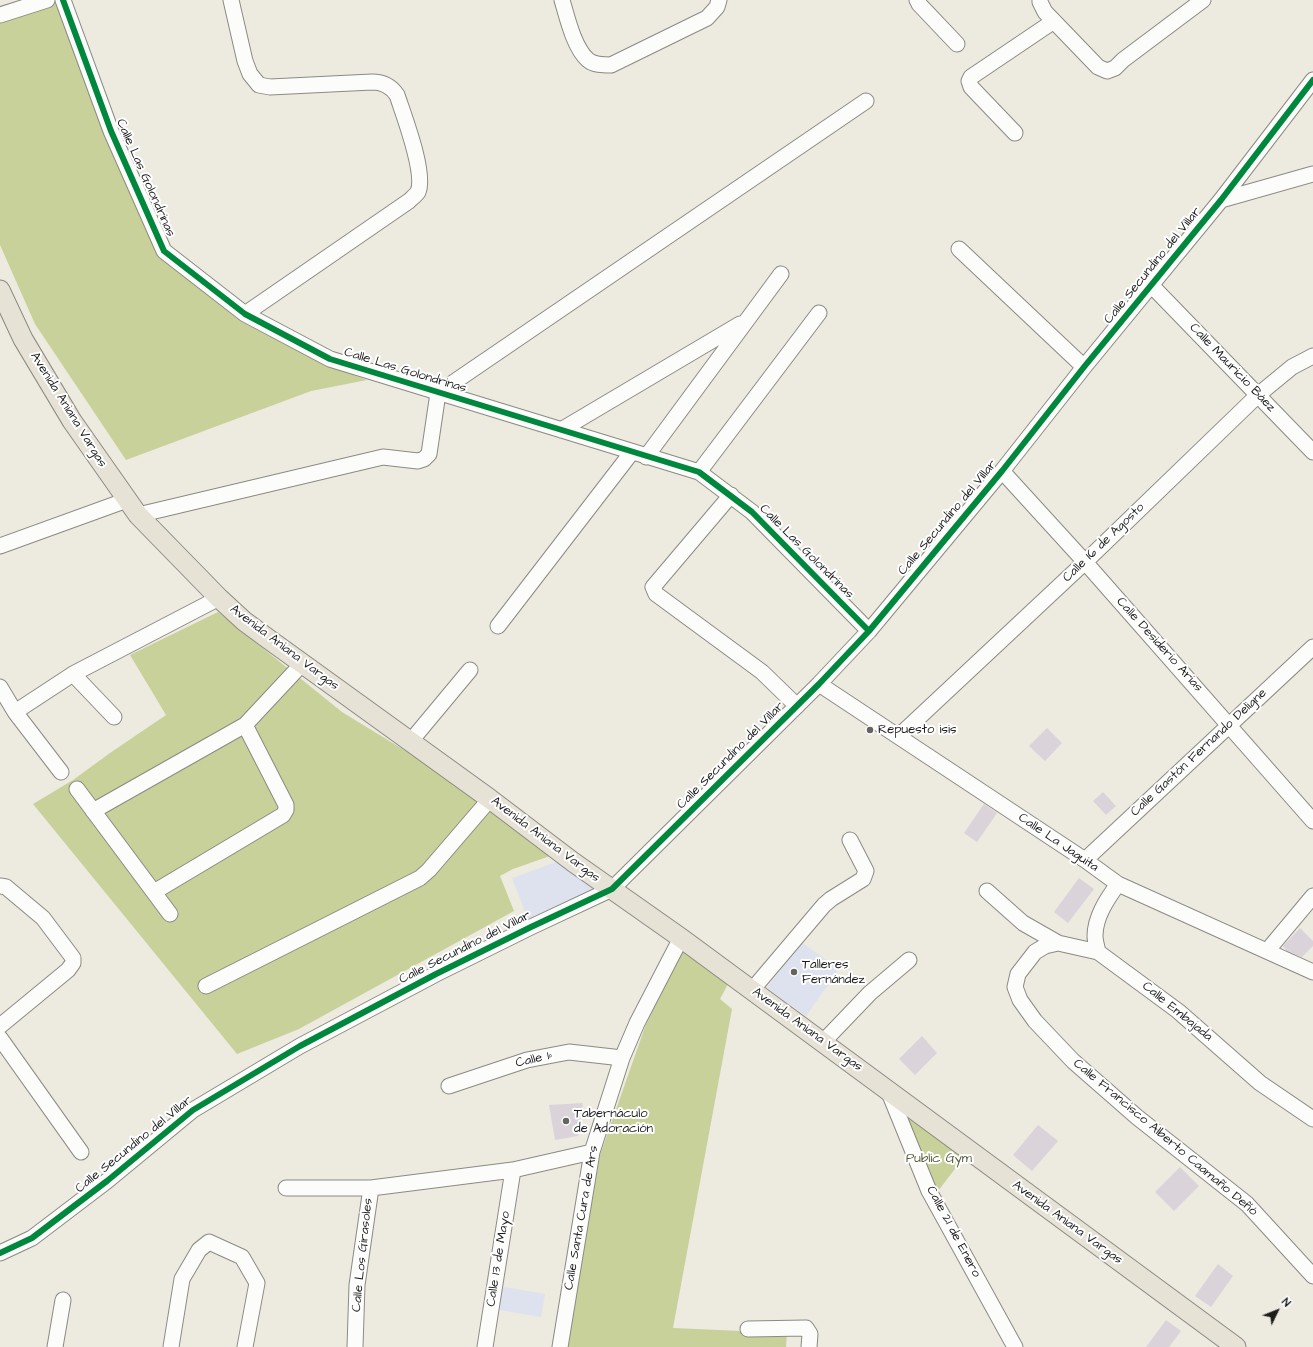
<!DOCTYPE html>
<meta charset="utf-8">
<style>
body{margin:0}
#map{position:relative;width:1313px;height:1347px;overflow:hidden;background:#edeae0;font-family:"Architects Daughter",sans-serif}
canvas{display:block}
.north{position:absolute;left:1257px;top:1291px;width:40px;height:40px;-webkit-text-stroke:3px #fff;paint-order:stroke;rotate:47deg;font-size:11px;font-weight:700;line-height:16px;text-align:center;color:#1c1c1c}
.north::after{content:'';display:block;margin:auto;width:14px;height:18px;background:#1c1c1c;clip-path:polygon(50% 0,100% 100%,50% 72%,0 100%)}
</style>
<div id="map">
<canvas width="1313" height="1347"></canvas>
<div class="north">N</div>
</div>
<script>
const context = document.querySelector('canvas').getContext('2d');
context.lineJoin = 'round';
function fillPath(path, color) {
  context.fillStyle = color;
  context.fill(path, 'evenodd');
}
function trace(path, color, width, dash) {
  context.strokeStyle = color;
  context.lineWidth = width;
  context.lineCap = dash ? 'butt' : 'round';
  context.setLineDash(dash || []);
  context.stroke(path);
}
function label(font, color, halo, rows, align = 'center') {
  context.font = font + ' "Architects Daughter",sans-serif';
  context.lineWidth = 4;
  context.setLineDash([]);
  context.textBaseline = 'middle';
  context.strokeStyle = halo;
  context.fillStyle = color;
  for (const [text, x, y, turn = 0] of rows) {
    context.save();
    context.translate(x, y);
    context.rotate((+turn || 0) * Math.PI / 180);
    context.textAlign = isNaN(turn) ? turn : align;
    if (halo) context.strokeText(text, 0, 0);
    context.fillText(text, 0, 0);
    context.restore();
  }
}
fillPath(new Path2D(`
 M565,859L607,892L531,927L512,878Z
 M801,942L839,969L806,1016L767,988Z
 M498,1286L545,1294L541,1317L493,1309Z`), '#dee1ee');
fillPath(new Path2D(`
 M55,3L162,259L240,321L321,363L367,380L311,391L126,460L35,324L0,245V22Z
 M218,612L342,712L471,791L550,856L513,869L500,876L514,911L299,1029L237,1054L33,804L73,780L110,753L166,715L130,655Z
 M682,949L728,984L720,999L732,1009L673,1328L787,1333L786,1347H567L600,1155L645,1027Z
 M892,1095L964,1157L935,1195Z`), '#c8d19a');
fillPath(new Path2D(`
 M1047,728L1062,743L1045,761L1029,746Z
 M1103,792L1116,806L1106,815L1093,801Z
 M984,804L997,813L977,842L964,833Z
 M1079,878L1094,889L1068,923L1054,912Z
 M1300,928L1313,941V946L1302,957L1287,951L1283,946Z
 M922,1036L937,1053L915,1075L899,1059Z
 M583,1103L578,1136L555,1140L549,1105Z
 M1038,1125L1058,1141L1032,1171L1013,1155Z
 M1180,1167L1199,1186L1174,1211L1155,1192Z
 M1218,1264L1233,1276L1211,1307L1195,1296Z
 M1166,1320L1181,1331L1169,1347H1146Z`), '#dad3d9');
const minor = new Path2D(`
 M63,0L111,131L164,251L245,314L330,359L699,472L752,512L869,631
 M231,0L245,61L250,74L259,85L270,87L372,82C383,82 391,86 397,95C404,116 426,173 418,192C416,195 412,198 409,201L245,314
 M562,0C567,17 574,48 588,60C594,65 603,65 611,65L707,18L717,7L719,0
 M917,0L919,4L957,44
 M1040,0V2L1045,12L1098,67L1107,71L1115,68L1123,60L1203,0
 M0,15L47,0
 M1015,133L971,87L969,81L971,77L1054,21
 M1221,200L1313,174
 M959,249L1084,367
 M1151,285L1313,452
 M561,430L740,324
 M646,457L781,274
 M1002,471L1085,562L1313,821
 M699,472L819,313
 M731,495L653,587L656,594L762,672L797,706
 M138,515L383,457L418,461L424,459L429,454L438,393L866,101
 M0,546L127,500
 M498,626L632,452
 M73,674L114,717
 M819,684L1085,860L1118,884L1313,972
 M0,687L15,712L61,772
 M15,712L73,674L219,598
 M899,736L1085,562L1258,395L1292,367L1313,356
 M410,742L470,670
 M77,789L170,914
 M93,811L245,725L302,664
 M1085,860L1313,647
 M1118,884C1107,899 1095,917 1095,936C1095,941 1097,947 1098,952L1178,1011L1260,1083L1313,1119
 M0,886L6,887L43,918L73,958V963L68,970L0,1026
 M987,891L1023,923L1058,943
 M154,892L283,815L286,810V805L245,725
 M1267,951L1313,896
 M1098,952L1058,943L1045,946L1035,952L1018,974L1015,987L1020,1000L1035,1021L1073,1061L1137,1117L1247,1204L1313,1276
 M206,986L420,878L429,870L490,799
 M752,990L824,905L831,899L863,879L866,871L850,840
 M0,1038L81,1152
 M823,1042L870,993L909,960
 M449,1086L527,1060L569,1052L622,1058
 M888,1090L929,1191L1015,1347
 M286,1188H371L513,1170L592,1152
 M0,1253L32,1238L107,1181L193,1110L300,1046L436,974L531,927L612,889L819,684L869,631L1002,471L1084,367L1221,200L1313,80
 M748,1329L806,1328L810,1334L809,1347
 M55,1347L63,1300
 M171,1347L182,1279L199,1250L209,1242L242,1257L257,1283L245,1347
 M355,1347L357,1285L371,1188
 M485,1347L513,1170
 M560,1347L592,1152L622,1058L637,1023L681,938`);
const major = new Path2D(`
 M0,290L23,339L72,421L138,515L219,598L244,621L267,638L490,799L573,862L681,938L1236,1347`);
trace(minor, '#8b8a84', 17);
trace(major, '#8b8a84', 21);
trace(minor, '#fcfcfa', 15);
trace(major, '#e7e2d6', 19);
trace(new Path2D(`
 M63,0L111,131L164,251L245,314L330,359L699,472L752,512L869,631
 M0,1253L32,1238L107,1181L193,1110L300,1046L436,974L531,927L612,889L819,684L869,631L1002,471L1084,367L1221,200L1313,80`), '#00873e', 6);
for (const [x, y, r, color] of [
 [870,730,4,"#656461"],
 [794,972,4,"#656461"],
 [566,1121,4,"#656461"]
]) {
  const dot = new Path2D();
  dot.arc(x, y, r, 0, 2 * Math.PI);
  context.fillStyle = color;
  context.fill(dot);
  trace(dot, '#fff', 1.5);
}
label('13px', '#1c1c1c', '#fff', [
 ["Calle Las Golondrinas",145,178,66],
 ["Calle Secundino del Villar",1153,266,-51],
 ["Calle Mauricio Báez",1232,368,46],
 ["Calle Las Golondrinas",405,371,17],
 ["Avenida Aniana Vargas",68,410,58],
 ["Calle Secundino del Villar",948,518,-50],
 ["Calle 16 de Agosto",1104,543,-44],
 ["Calle Las Golondrinas",806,552,45],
 ["Calle Desiderio Arias",1159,645,48],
 ["Avenida Aniana Vargas",284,648,37],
 ["Calle Gastón Fernando Deligne",1199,753,-43],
 ["Calle Secundino del Villar",731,756,-45],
 ["Avenida Aniana Vargas",545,840,37],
 ["Calle La Jaguita",1058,843,34],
 ["Calle Secundino del Villar",465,948,-27],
 ["Calle Embajada",1177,1012,39],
 ["Avenida Aniana Vargas",807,1030,36],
 ["Calle 1ª",534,1060,-13],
 ["Calle Francisco Alberto Caamaño Deñó",1165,1138,40],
 ["Calle Secundino del Villar",134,1145,-39],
 ["Calle Santa Cura de Ars",582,1218,-80],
 ["Avenida Aniana Vargas",1067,1223,36],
 ["Calle 21 de Enero",953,1232,62],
 ["Calle Los Girasoles",363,1255,-84],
 ["Calle 13 de Mayo",499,1259,-81]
]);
label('13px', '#1c1c1c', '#fff', [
 ["Repuesto isis",878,730],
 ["Talleres",802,965],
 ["Fernández",802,980],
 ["Tabernáculo",574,1114],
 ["de Adoración",574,1129]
], 'left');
label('13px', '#545c37', '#fff', [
 ["Public Gym",939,1159]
]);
</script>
